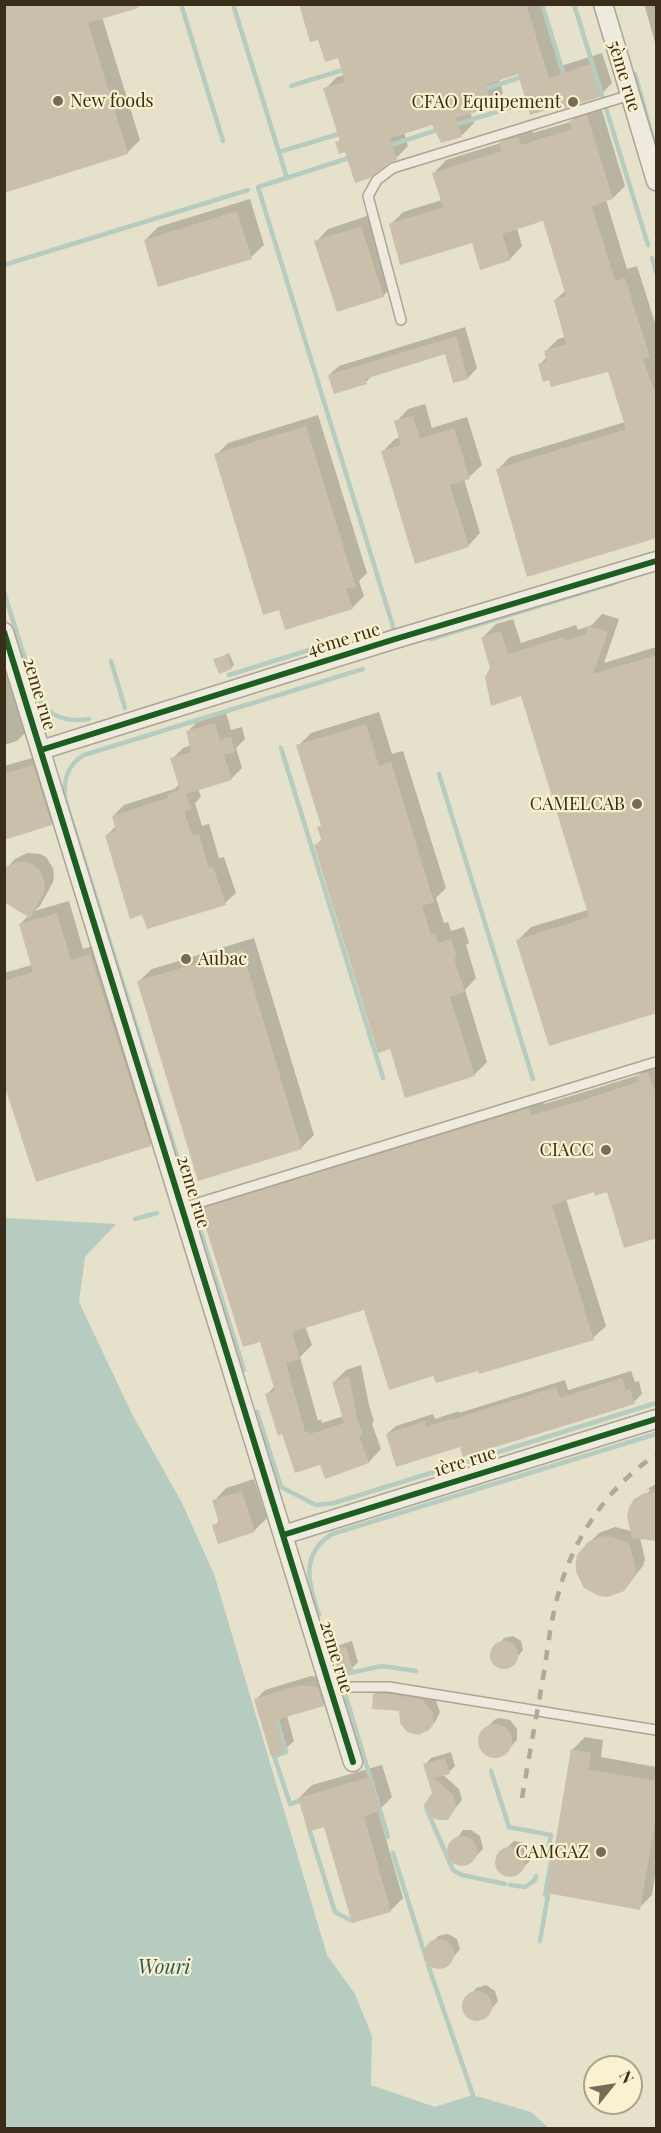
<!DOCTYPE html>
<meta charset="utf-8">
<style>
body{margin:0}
#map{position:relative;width:661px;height:2133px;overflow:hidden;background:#e6e1ca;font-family:"Playfair Display",serif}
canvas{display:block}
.frame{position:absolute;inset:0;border:6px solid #3a2e1b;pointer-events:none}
.north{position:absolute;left:583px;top:2055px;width:60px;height:60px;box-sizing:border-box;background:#f9f1cf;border:2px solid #ada387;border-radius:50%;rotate:60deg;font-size:16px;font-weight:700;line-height:24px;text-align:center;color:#3a2e1b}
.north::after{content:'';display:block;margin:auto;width:21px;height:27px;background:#766d58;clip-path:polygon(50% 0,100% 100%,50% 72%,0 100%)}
</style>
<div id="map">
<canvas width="661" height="2133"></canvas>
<div class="frame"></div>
<div class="north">N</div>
</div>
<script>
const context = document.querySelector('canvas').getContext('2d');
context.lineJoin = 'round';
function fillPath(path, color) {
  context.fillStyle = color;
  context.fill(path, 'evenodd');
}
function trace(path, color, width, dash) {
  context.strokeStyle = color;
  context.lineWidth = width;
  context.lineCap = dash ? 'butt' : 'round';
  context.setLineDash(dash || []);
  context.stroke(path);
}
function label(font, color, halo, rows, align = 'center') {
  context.font = font + ' "Playfair Display",serif';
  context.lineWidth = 4.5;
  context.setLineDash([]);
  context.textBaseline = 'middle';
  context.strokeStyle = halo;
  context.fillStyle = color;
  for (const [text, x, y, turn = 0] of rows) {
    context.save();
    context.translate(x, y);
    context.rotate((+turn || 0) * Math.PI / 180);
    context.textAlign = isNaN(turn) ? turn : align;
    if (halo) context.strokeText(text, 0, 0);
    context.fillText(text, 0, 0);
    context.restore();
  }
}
fillPath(new Path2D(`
 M5,1218L116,1224L85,1257L79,1302L132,1414L181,1501L214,1574L327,1955L355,1994L372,2036L371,2085L435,2107L473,2095L531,2112L549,2128H5Z`), '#b6ccc1');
fillPath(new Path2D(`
 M4,4H143L102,17L140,140L127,153Z
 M300,4H542L561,66L602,53L612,83L599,96L565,103L519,73L499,79L503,93L491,105L470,112L474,123L462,135L442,141L433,123L404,132L408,146L396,158L346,150L337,143L341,139L325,89L337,77L344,75L339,56Z
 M644,4H656V46Z
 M600,104L625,186L613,198L606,200L627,269L637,266L656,326V536L498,469L510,457L625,422L609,371L550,379L539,365L547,357L545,352L558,339L566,337L555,300L566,290L544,219L517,228L522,246L510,259L473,242L390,225L403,212L442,200L434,173L446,160L501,143L513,130L530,125L533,133L570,122L583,109Z
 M250,199L264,245L251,257L145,240L158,227Z
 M373,214L396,283L383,296L316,242L328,229Z
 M465,327L477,368L468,378L446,352L373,375L366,382L329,375L339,366Z
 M425,404L432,428L467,417L482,465L469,477L464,479L480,533L468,546L383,451L395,439L401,437L396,422L408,409Z
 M318,415L367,573L359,581L364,596L352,608L216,455L228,443Z
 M602,614L619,619L604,663L656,647V1012L518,940L531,927L588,910L522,694L492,668L483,637L496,624L513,619L521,643L576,625L578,630L592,625Z
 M229,653L234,665L231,668L215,660Z
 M4,663L26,732L17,741L4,745Z
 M379,712L392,754L403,751L446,888L436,898L444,923L448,922L451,931L464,927L469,943L466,945L476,978L465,990L487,1062L474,1075L391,1047L316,845L322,839L319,828L322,825L298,746L311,733Z
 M226,713L231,730L242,727L245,739L236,748L242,768L231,779L198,788L201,797L195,803L202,826L209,824L219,858L224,857L236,893L225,903L107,835L116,826L113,816L124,805L174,789L180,784L172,759L183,748L191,745L187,732L198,721Z
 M46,754L64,811L51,824L4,838V766Z
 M27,853L40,854L46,857L53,868L54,875L53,882L40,906L34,911L69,901L83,949L102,943L162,1132L150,1145L4,1080V973L32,965L20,924L29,915L4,871L15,859Z
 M254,938L314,1135L301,1148L139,981L152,969Z
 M656,1061V1237L608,1190H595L566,1199L606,1326L593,1338L479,1369L434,1374L365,1308L305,1326L312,1345L300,1357L318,1421L321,1419L322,1423L344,1416L334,1382L346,1370L361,1365L369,1405L374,1421L372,1424L381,1449L369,1462L326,1477L321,1463L283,1433L267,1394L275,1386L261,1340L202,1210L214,1198L541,1097L544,1104L594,1089L639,1075L650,1063Z
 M631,1371L635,1382L639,1381L642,1394L634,1402L461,1445L387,1434L396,1426L433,1414L435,1419L459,1411V1413L565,1380L568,1390Z
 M254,1479L267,1518L254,1531L214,1526L220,1520L214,1501L226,1488Z
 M654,1485H656V1538H640L645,1559L643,1566L623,1590L589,1543L599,1533L615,1527L631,1531L638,1498L650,1491L649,1489L643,1492Z
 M513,1636L521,1641L523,1650L511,1665L502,1667L494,1662L492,1653L504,1638Z
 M352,1641L358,1662L352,1668L334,1651L340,1645Z
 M311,1676L327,1678L333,1695L323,1704L287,1716L294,1741L284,1750L256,1699L265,1690Z
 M381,1688L428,1693L436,1701L440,1712L435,1722L428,1729L418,1734H413L404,1727L400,1709L375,1694Z
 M499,1718L510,1720L517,1729V1740L503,1755L498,1757L487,1755L480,1747V1736L494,1720Z
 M585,1737L603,1740L601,1757L656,1767V1869L652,1895L639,1908L572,1750Z
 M451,1752L455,1766L449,1772L442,1774L459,1789L462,1800L447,1818L433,1793L425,1765L431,1758Z
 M382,1765L392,1797L378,1811L403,1898L390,1911L325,1825L299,1798L312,1785Z
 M463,1830H471L480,1836L483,1849L470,1862L460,1864L451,1859L449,1849Z
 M514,1841L525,1843L531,1852L529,1862L514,1875L503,1874L497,1865V1857Z
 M448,1934L457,1939L460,1949L447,1965L437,1968L428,1962L426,1952L438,1936Z
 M486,1985L495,1991L498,2001L485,2017L475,2020L466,2014L464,2004L476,1988Z`), '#0003');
trace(new Path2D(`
 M181,4L223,141
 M233,4L287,178
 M542,4L565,79
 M574,4L648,245
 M635,74L656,150
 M291,86L346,69
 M481,90L519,78
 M454,125L532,101
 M388,146L440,129
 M279,152L342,133
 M352,157L258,187L395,633
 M652,258L656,272
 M4,265L248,190
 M4,592L36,694C46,716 66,723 89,719
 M431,639L617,582
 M111,661L125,708
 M229,675L312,649
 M281,748L383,1078
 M439,774L533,1079
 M135,1219L157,1213
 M244,1370L65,799C63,781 68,764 84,755L363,669
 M257,1412L281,1487L316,1505L334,1503L656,1403
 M319,1615C309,1584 299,1555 332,1534L656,1434
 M340,1675L382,1666L416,1671
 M340,1677L388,1837
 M277,1720L286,1752L274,1756L290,1804L299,1801
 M491,1771L509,1827L551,1835L547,1856L552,1857L545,1895H548L540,1941
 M426,1805L427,1810L453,1870L462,1875L505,1884
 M310,1832L335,1912L350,1920
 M393,1853L427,1961
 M510,1885L525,1887L535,1880L536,1876
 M428,1965L473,2095`), '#b6ccc1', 4.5);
fillPath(new Path2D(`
 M4,4H138V8L88,23L128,154L4,193Z
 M299,4H526L549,78L590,64L600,97L565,108L564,105L530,115L518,74L485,85L492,107L456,118L462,137L441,143L432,125L390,138L397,160L389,163L370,178L355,183L345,152L339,154L335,142L340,141L323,88L345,82L338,58L325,62L318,40L310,42Z
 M587,115L613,199L592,206L615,281L625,278L650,357L643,359L657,398V538L527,577L496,469L626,429L608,372L551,387L549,380L543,382L538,364L547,362L544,351L566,344L554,300L566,296L543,221L502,234L511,260L480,270L472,243L400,265L389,224L443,207L432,173L502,151L499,142L518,137L521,145L572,129L569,121Z
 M237,211L252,259L158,287L144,240Z
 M361,226L384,297L337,312L314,241Z
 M456,336L468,379L453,383L445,354L365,379L367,384L334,394L328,375Z
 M413,416L420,439L454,428L470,479L450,485L469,547L415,564L381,451L401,445L394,421Z
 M306,426L356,587L346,589L353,609L285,630L279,610L263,615L214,454Z
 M588,626L608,632L593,674L657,655V1013L549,1046L516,940L589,917L521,696L491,706L485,677L490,668L481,637L501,631L508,654L564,637L565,641L586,634Z
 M227,655L232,669L219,674L213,659Z
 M215,723L220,740L231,737L235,752L224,755L232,780L186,794L191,809L184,811L192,836L199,834L209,868L213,867L226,905L147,929L142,915L130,919L105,835L116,831L112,816L168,798L167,794L180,790L170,758L191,752L186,731Z
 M366,724L379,766L391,762L434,902L422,906L431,935L435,934L438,943L451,939L457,957L454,958L465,992L450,997L475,1076L405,1098L390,1049L378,1053L314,845L322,842L317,827L321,826L296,745Z
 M33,765L52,825L4,840V774Z
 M23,861L30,863L41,871L45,885L44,893L30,918L4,902V868L16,862Z
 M57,913L71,960L90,954L151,1146L36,1182L4,1084V981L33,972L19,924Z
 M242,950L302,1149L198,1181L137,981Z
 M648,1072L657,1098V1238L624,1248L607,1192L595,1196L594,1192L552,1205L594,1340L479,1374L478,1371L436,1383L433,1376L389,1390L364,1310L292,1332L300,1359L286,1363L305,1432L309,1431L310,1434L344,1423L332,1382L349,1376L357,1418L363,1435L359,1436L369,1463L325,1479L320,1465L295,1473L282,1434L278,1436L265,1394L275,1391L260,1342L243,1347L200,1209L529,1108L531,1115L580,1101L638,1082L636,1075Z
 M622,1378L626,1390L630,1389L635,1404L463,1457L460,1447L396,1467L386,1434L425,1421L426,1427L450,1419L451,1420L556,1387L560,1398Z
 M242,1491L255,1532L218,1544L212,1525L219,1523L212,1500Z
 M657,1492V1541L632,1538L627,1517L629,1507L634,1499L643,1494Z
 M604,1536L613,1537L629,1543L636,1569L634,1578L624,1591L608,1597L599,1596L584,1588L576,1572V1564L577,1555L588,1542Z
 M490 1655a14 14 0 1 1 28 0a14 14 0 1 1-28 0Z
 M346,1647L353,1670L339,1674L332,1650Z
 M301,1685L318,1687L324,1706L276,1720L285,1752L271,1756L254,1699Z
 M373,1694H388L422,1699L433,1713V1725L429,1730L419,1735L407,1732L400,1723L399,1711L372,1709Z
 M478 1741a17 17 0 1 1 34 0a17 17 0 1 1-34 0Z
 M571,1749L591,1753L589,1770L657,1781V1812L640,1910L547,1893Z
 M445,1758L450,1774L434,1778L454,1796L456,1807L448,1820H439L433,1818L426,1808V1802L432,1793L423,1764Z
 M370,1777L380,1811L364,1816L391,1912L352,1923L324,1827L308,1832L298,1798Z
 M447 1851a15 15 0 1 1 30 0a15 15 0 1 1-30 0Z
 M495 1862a15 15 0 1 1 30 0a15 15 0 1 1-30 0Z
 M424 1954a15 15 0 1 1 30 0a15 15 0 1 1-30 0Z
 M462 2006a15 15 0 1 1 30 0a15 15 0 1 1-30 0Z`), '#cabfaa');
const service = new Path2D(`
 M401,320L368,196L377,180L393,168L630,95
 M182,1208L656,1062
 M330,1687H389L656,1730`);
const minor = new Path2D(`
 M603,4L656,181
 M4,632L353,1762
 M41,750L392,640L656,561
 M283,1535L656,1419`);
trace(service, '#aba594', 12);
trace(minor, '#aba594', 21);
trace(service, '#eeeadd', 9);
trace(minor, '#eeeadd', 18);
trace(new Path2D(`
 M522,1798C529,1756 537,1714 544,1672C548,1646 551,1620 558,1595C572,1540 608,1486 656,1455`), '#aca99d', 4.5, [10, 10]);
trace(new Path2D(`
 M4,632L353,1762
 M41,750L392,640L656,561
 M283,1535L656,1419`), '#1b5e20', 6);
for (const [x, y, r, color] of [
 [58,101,6,"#766d58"],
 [573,102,6,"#766d58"],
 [637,804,6,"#766d58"],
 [186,959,6,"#766d58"],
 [606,1150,6,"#766d58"],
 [601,1852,6,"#766d58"]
]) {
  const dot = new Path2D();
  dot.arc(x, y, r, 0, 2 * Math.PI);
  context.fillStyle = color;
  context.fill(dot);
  trace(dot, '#f9f1cf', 2);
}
label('18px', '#3a2e1b', '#f9f1cf', [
 ["5ème rue",624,76,73],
 ["4ème rue",344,640,-17],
 ["2eme rue",39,694,73],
 ["2eme rue",193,1192,73],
 ["1ère rue",465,1462,-17],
 ["2eme rue",336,1657,73]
]);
label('18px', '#3a2e1b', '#f9f1cf', [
 ["New foods",70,101,"left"],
 ["CFAO Equipement",561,102],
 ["CAMELCAB",625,804],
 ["Aubac",198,959,"left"],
 ["CIACC",594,1150],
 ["CAMGAZ",589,1852]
], 'right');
label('italic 20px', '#29595c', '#f9f1cf', [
 ["Wouri",164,1968]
]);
</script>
